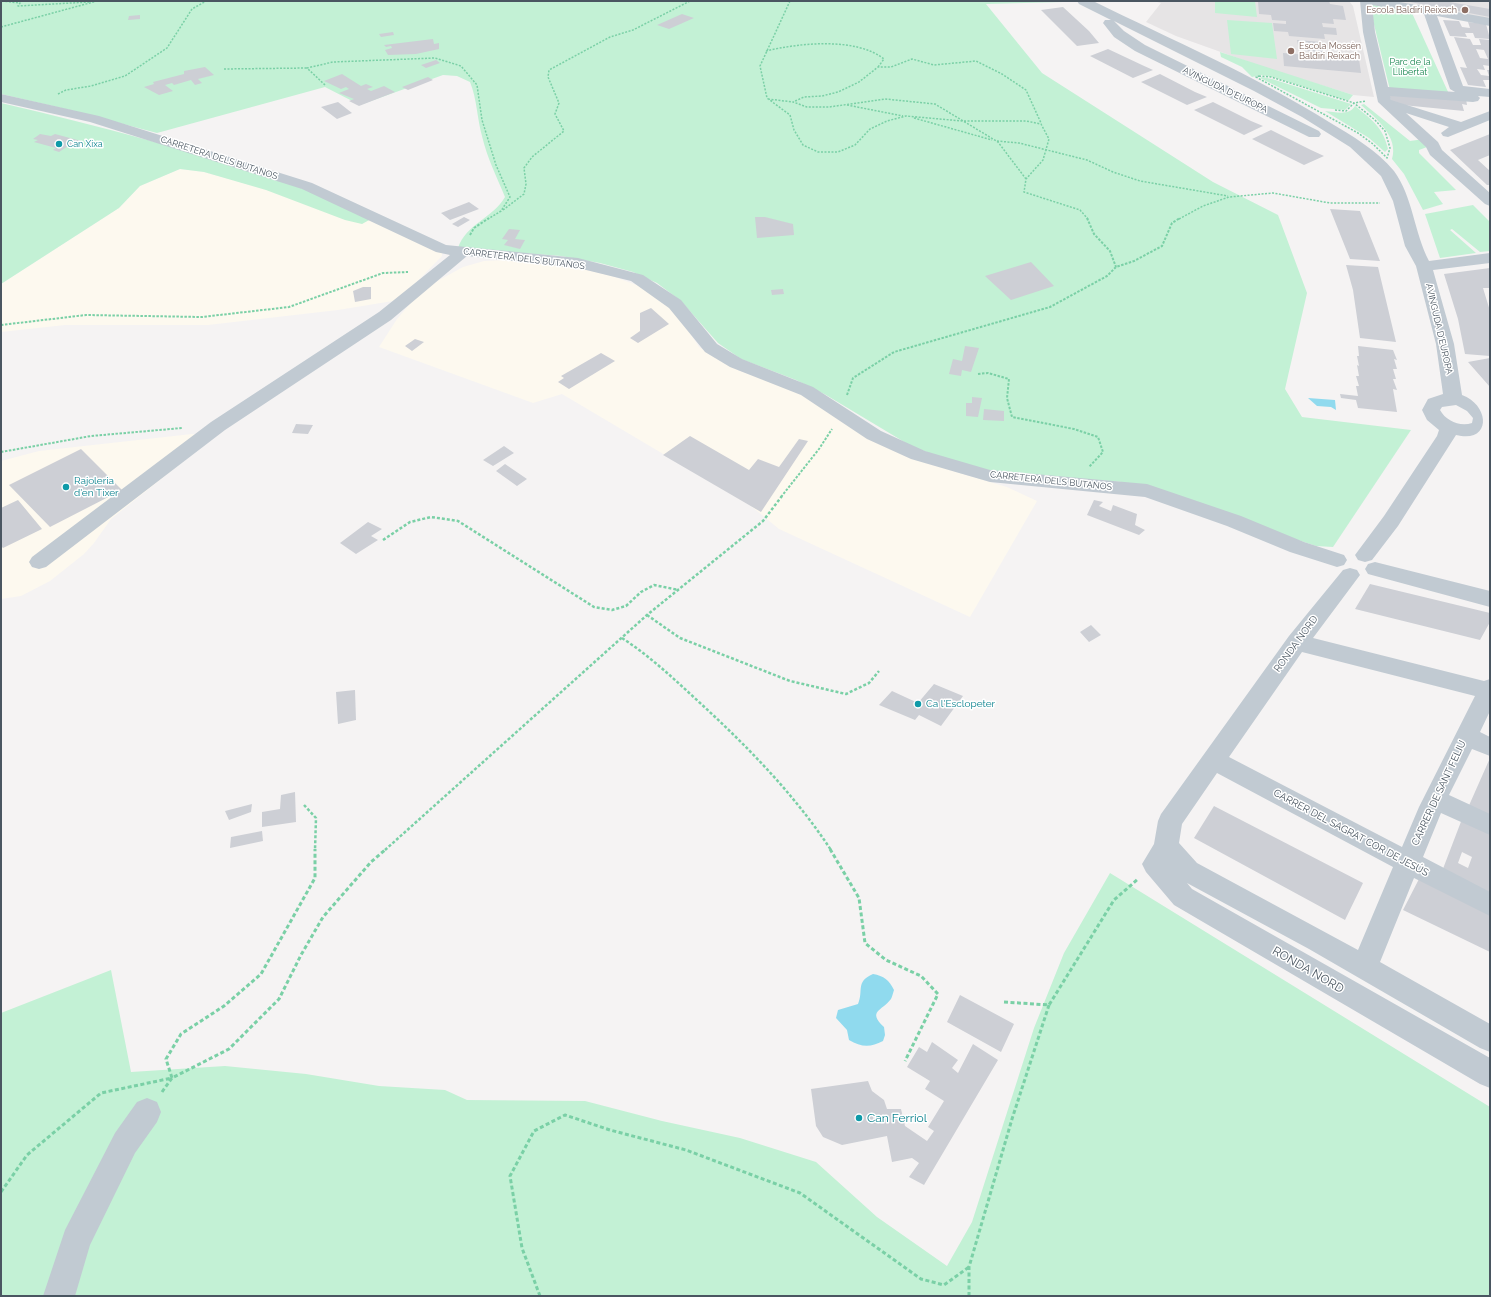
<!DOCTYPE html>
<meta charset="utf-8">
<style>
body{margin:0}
#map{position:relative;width:1491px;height:1297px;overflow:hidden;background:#f5f3f3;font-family:Raleway,sans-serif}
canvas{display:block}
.frame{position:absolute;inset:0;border:2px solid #4a5661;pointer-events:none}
</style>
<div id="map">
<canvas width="1491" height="1297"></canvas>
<div class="frame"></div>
</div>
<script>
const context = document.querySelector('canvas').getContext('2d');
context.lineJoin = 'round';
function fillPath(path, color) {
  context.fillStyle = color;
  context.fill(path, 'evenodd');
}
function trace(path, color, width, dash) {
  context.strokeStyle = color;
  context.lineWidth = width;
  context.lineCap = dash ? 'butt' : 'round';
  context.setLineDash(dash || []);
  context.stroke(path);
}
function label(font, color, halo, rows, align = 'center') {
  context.font = font + ' Raleway,sans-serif';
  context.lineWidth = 3;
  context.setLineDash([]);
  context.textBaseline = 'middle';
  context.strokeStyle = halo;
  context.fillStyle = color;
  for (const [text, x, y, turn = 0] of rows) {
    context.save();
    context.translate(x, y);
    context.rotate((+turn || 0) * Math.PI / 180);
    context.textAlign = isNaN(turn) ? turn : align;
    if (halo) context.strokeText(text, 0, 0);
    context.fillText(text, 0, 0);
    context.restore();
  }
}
fillPath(new Path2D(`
 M180,169L204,172L371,219L442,253V256L399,300L338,310L208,325H65L1,332V284L119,208L140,186Z
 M505,260L575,267L612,276L639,286L675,311L699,347L714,357L740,371L777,384L819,403L956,472L1007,487L1037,501L970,617L779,529L751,506L562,394L533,403L379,347L397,319L415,298L432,284L463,267L484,261Z
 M192,434L214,437L111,519L94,543L84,554L50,581L21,596L1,599V461L39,451Z`), '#fdf9ef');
fillPath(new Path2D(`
 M1154,1H1349L1353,6L1374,97L1353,95L1260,66L1176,36L1146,22L1161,3Z
 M1391,1H1490V19Z`), '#e6e4e5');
fillPath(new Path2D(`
 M1,1H1061L1063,2L986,4L1042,73L1213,182L1278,215L1307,293L1285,389L1302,417L1411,430L1333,547L1316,546L1122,482L1004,472L966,467L911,446L826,395L796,380L741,359L718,343L681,301L657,283L633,272L600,263L561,256L458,248C466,224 493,218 505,197C497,177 487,158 482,136C477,118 477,99 470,82L457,76L443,75L360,105L325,87L157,133L74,111L1,94Z
 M1215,1H1255L1257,17L1215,13Z
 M1369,4L1412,13L1449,94L1390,90Z
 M1227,20L1272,23L1277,59L1231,54Z
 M1220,52L1353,95L1349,100H1345L1273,77L1261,75L1252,77L1242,67L1221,57Z
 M1262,77L1272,79L1351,104L1345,110L1321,108L1260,78Z
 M1,103C100,126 200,152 296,186C321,196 346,208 371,219L362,224L345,220L266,190L204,172L180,169L140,186L119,208L1,284Z
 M1364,104L1410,141L1424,139L1427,147L1419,150V153L1456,190L1434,192L1443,204L1423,210L1404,174L1392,159C1399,137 1376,118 1361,105Z
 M1355,106C1372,120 1383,127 1388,149L1385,152L1369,138L1325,111C1336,112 1349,116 1355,106Z
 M1473,205L1490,222V251L1480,252L1452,229L1450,230L1476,253L1440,258L1425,214Z
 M1110,873L1490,1107V1296H1V1013L111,970L131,1072L225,1066L306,1074L379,1086L445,1090L467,1100L585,1101L662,1121L740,1138L816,1162L877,1217L947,1266L972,1222L1034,1028L1064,953Z`), '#c3f1d5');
fillPath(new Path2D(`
 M1308,398L1335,400L1336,410L1331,407L1317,406Z
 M873,974C884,976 889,980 894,990C893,993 892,997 891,999C882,1011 867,1011 884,1027L885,1035L883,1041C870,1048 861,1047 849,1040L847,1030L836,1018L838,1010L858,1004C864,990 855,982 873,974Z`), '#90daee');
fillPath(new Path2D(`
 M1258,1H1329L1330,4L1343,6L1346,20L1333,19L1334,24L1322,23L1323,27L1336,28L1337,35L1324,34L1325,39L1289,36L1288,32L1274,31L1273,23L1286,24V21L1272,20L1271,15L1259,14Z
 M1405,1H1444L1490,9V17Z
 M1063,7L1089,31L1099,43L1077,46L1041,10Z
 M682,14L694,18L669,29L657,25Z
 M140,15V19L128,20L129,16Z
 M1443,20L1459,21L1462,27L1470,28L1468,22L1486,24L1490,39L1475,38L1473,33H1465L1467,37L1450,36Z
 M393,32L394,35L381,37L379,34Z
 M1454,37L1470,39L1473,45H1481L1479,39L1490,40V66L1483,65L1485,70L1477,69L1481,75L1489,76L1487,70H1490V80H1483L1486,87L1468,85L1460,67L1467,68ZM1476,49L1484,50L1488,59L1480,58Z
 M433,39L434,44L439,43V49L416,54L388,55L385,50L392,48L391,46L386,47L384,45Z
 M1297,40L1321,42L1323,52L1299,50Z
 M1108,49L1142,65L1153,70L1133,78L1090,56Z
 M1283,53L1359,59L1361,73L1284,66Z
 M436,60L440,63L426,68L421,65Z
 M205,67L214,75L198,79L202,83L195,85L191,80L174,85L172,83L165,85L173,91L159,95L144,87L154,84L153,82L184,74V71Z
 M342,74L361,86L366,84L373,87L367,89L371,91L384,86L395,92L359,106L349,101L354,99L339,93L349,89L346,87L341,89L324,81Z
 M1160,74L1195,92L1207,97L1187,105L1141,82Z
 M428,77L433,80L408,90L402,87Z
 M1388,92L1466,99L1467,105L1462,104L1464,111L1392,104Z
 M338,102L352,113L337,119L321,107Z
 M1213,102L1251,121L1263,126L1244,135L1194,110Z
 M1271,130L1311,150L1324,156L1304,165L1252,139Z
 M40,134L51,136L55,134L81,141L71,147L68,146L59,152L53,150L56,148L34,142L38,140L33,139Z
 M1490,134V155L1478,160L1490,171V185H1487L1450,150Z
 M469,202L479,209L450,220L441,213Z
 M1330,209L1360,211L1380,261L1350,259Z
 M464,217L470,220L458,227L452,224Z
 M755,217H765L793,224L794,235L757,238Z
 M509,229L520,230L515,239L525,240L520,249L504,245L508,240L502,239Z
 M1031,262L1054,286L1011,300L985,276Z
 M1346,265L1378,267L1396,342L1360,338L1353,290Z
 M1490,268V288H1483L1490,311V356L1465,354L1458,319L1444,274Z
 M363,287H371V299L355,302L353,291Z
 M783,289L784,294L772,295L771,290Z
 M651,308L669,324L638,343L630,338L640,331V313Z
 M415,339L424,342L412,351L405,346Z
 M965,346L979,348L971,372L962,370L961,376L949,374L953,359L962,361Z
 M1358,346L1393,350L1397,360L1394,359L1397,369H1393L1396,379H1393L1397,390L1393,389L1397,412L1358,408L1356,400L1341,398L1340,394L1358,396L1356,386H1359L1356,376H1359L1357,365L1359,366L1357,356H1359Z
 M601,353L615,361L569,389L558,382L564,378L561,376Z
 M1490,358V387L1468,362Z
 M972,397L982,398L978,417L966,416V403H972Z
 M984,409L1004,411V421L983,420Z
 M296,424L313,425L308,434L292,433Z
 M690,436L749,470L758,459L779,467L799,439L808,441L761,512L663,455Z
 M504,446L514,453L493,466L483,460Z
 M81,449L122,490L50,527L9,485Z
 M505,464L527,479L517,486L496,471Z
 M18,500L42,529L3,548L1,546V508Z
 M1094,500L1103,502L1099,506L1111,511L1113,505L1137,514L1135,525L1145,530L1139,535L1087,515Z
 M368,522L382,529L371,536L378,540L356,554L340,543Z
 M1370,584L1490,613V622L1480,640L1355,609Z
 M1091,625L1101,635L1089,642L1080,632Z
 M934,684L963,696L941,726L919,715L915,720L879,705L892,691L918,703Z
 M355,690L356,720L338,724L336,692Z
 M1490,758V820L1467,810Z
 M295,792L296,822L262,827V812L280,809L281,795Z
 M252,804L251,812L229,820L225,811Z
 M1214,806L1363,883L1345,920L1194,838Z
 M1462,819L1490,832V900L1441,874ZM1462,852L1472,857L1468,868L1458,863Z
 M262,831L263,841L230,848L231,837Z
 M1419,879L1490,914V952L1403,910Z
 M960,995L1014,1024L1001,1052L947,1022Z
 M932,1042L958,1060L952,1068L958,1073L973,1044L998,1060L924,1185L909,1177L919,1163L912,1158L892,1162L887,1136L842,1145L823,1137L816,1126L811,1089L868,1081L872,1091L884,1100L887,1109H901L905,1126L927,1141L934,1131L928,1127L944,1101L925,1089L930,1081L907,1067L919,1047L927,1052Z`), '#cdcfd5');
trace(new Path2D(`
 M2,1L20,3L18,6L89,2
 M790,1L760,66L767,98L790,115L794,130L803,145L818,152H838L855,145L870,129L887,121L906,116L962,121H1026L1041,124L1049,139L1043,160L1026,179L1024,192L1080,210L1088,219
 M1,27L97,1
 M766,51C799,43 856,37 884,59L878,67
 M224,69L307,68
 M1259,76L1271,77L1354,103L1375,120L1385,131L1390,148L1387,158L1373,144L1358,133L1256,77Z
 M325,85L307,68L333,62L435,58L461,66L477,85L482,120L496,165L510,197L501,211L488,219
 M58,94L66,90L91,86L125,76L167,48L192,9L206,1
 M768,99L793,102
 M847,105L903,116
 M1335,110L1346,111L1354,103L1366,101
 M914,118L992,140
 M997,141L1019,143L1087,160L1113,172L1140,181L1228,196
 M1026,179L998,142L935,104L885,99L829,107H807L793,102L804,97L822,96L838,92L859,82L878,67H891L912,59L934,65L976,61L1002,74L1026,90L1041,123
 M503,210L524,194L526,184L524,168L532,157L564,131L555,114L559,103L548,77L549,70L610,37L633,30L690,1
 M1179,219L1203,206L1229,197L1273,193L1330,203H1380`), '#7ad0a6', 1.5, [2, 1.5]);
trace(new Path2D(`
 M1087,218L1094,234L1110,251L1116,267
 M470,235L474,228L489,218
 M1,325L86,315L202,317L289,307L383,273L408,272
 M978,374L988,373L1009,379L1007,398L1012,417L1074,429L1098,437L1103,452L1089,467
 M847,395L853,378L894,352L1050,307L1107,276L1116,267L1134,261L1162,246L1172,223L1180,218
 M1,452L91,436L182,428
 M781,497L819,449L832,429`), '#7ad0a6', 2, [2.5, 1.5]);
trace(new Path2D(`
 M383,540L410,522L431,517L458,521L594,607L612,610L626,606L641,592L654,585L679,590
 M647,615L680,638L790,681L846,694L869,683L879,671
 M622,638C651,657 674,679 699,702C748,747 794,794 831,850
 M304,805L316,818L315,850
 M385,850L647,615L763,521L782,496`), '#7ad0a6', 2.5, [3, 2]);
trace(new Path2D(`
 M830,849L859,898L865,943L886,960L921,976L938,994L905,1061
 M1004,1002L1049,1005L1114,900L1138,879
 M162,1092L172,1078L229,1049L279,999L301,955L323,917L371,862L386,849
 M1,1192L27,1155L101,1093L172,1078L166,1059L181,1034L224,1006L261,974L315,878V849
 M540,1296L522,1248L510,1176L534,1131L565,1115L610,1130L686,1150L800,1193L921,1279L944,1285L969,1267
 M969,1296V1267L1012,1119L1049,1005`), '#7ad0a6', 3, [4, 2.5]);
fillPath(new Path2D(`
 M1077,1H1093C1172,40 1254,75 1329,122C1352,136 1377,150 1394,171C1413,197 1414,233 1429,261L1490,253V263L1433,270L1454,344L1462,395C1491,406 1491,444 1456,435L1398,526L1372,560L1365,562L1358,560L1355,555L1384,516L1437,436L1439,430L1427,420L1422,410L1428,399L1443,394L1436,344L1416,266L1405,246L1393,201L1381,176L1350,147L1302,117L1254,91L1114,21L1124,31L1145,45L1319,131L1321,134L1319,137H1309L1135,51L1114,37L1103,23L1105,20H1111L1079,4ZM1456,405L1467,411L1473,418L1472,423C1460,427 1446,421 1440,410L1442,407Z
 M1360,1H1394L1490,18V26L1437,16L1463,86L1490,89V97L1478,96L1480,98L1478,101L1473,102L1390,96L1391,100L1461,122L1490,111V120L1448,137L1443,136L1441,133L1449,127L1406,113L1438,142L1442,150L1490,193V206L1485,204L1430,155L1426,147L1378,102L1363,32ZM1372,5L1424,14L1450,89L1455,92L1388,87L1375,32Z
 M1,94L99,116L312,183L446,245L578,258L643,275L681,300L717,344L742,359L813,387L881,431L925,451L990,470L1147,484L1241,516L1304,542L1344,555L1347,560L1344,565L1337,567L1290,552L1227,526L1145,497L990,482L911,459L867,439L801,395L730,367L705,352L669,308L631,281L578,268L467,256L391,320L225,430L46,567L39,569L32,567L29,562L32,557L211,422L379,312L450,255L436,252L302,189L90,122L1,102Z
 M1375,562L1490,591V607L1368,574L1365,569L1368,564Z
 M1350,568L1357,570L1360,575L1313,638L1484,681L1490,679V711L1480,732L1490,737V756L1472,749L1449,795L1490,814V835L1441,813L1423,857L1490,892V916L1414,878L1380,962L1490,1024V1052L1480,1048L1309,949L1187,883L1192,889L1490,1058V1088L1480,1084L1174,905L1146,872L1142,864L1154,844L1158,821L1161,814L1289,636L1343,570ZM1302,652L1475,696L1419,807L1402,847L1229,757ZM1217,773L1393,867L1358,950L1197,863L1179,843L1182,824Z
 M147,1098L157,1102L161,1112L157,1122L135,1153L90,1245L75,1296H43L65,1230L115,1133L137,1102Z`), '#c1cad2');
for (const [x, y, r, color] of [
 [1465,10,4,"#8d6e63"],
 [1291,51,4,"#8d6e63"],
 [59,144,4,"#0f9aa8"],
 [66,487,4,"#0f9aa8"],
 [918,704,4,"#0f9aa8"],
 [859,1118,4,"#0f9aa8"]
]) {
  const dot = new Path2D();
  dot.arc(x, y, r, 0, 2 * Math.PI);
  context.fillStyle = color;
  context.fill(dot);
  trace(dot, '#fff', 1.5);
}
label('9px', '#785e54', '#fff', [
 ["Escola Baldiri Reixach",1457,10],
 ["Escola Mossèn",1299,46,"left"],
 ["Baldiri Reixach",1299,56,"left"]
], 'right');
label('9px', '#17864f', '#fff', [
 ["Parc de la",1410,62],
 ["Llibertat",1410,72]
]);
label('9px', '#4a5661', '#fff', [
 ["AVINGUDA D'EUROPA",1225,90,26],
 ["CARRETERA DELS BUTANOS",219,158,18],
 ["CARRETERA DELS BUTANOS",524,259,7],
 ["AVINGUDA D'EUROPA",1439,329,77],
 ["CARRETERA DELS BUTANOS",1051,481,6]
]);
label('9px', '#0d838f', '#fff', [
 ["Can Xixa",67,144]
], 'left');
label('10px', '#0d838f', '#fff', [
 ["Rajoleria",74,481],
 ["d'en Tixer",74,493],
 ["Ca l'Esclopeter",926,704]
], 'left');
label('10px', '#4a5661', '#fff', [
 ["RONDA NORD",1296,644,-54],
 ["CARRER DE SANT FELIU",1439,793,-65],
 ["CARRER DEL SAGRAT COR DE JESÚS",1351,833,28]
]);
label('12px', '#4a5661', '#fff', [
 ["RONDA NORD",1308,970,30]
]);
label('12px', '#0d838f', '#fff', [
 ["Can Ferriol",867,1118]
], 'left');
</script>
